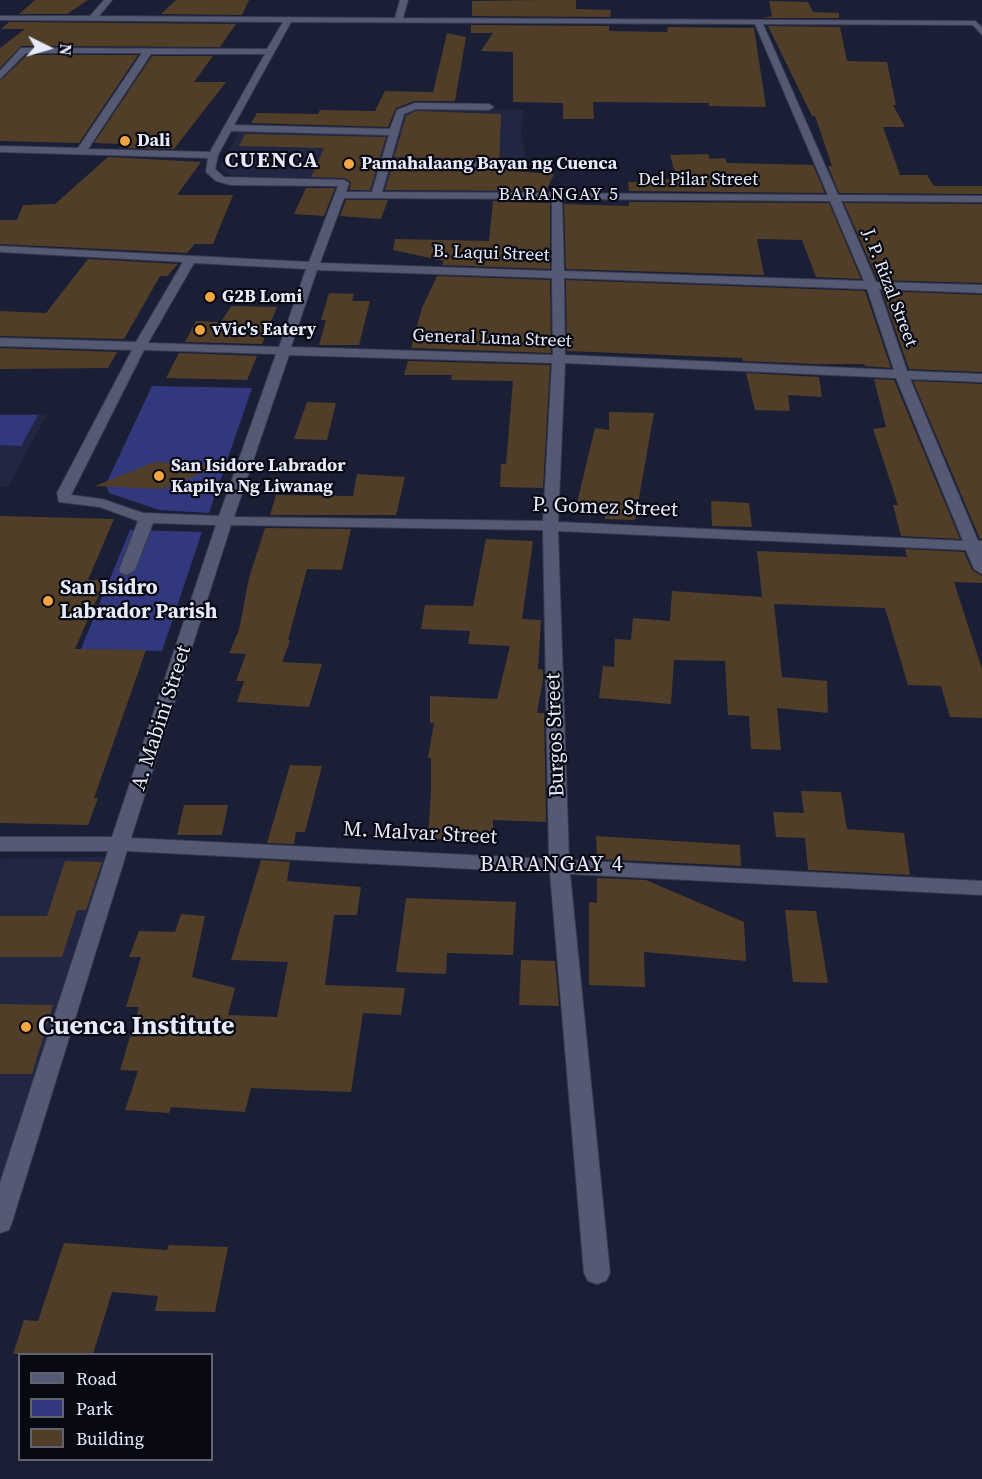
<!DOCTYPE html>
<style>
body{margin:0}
#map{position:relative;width:982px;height:1479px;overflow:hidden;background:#1b1f35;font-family:"Source Serif 4",serif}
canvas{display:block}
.legend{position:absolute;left:18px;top:1353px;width:195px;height:108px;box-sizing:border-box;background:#080913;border:2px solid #61636f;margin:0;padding:8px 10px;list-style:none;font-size:18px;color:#e6eafa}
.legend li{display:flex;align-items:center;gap:12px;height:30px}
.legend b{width:30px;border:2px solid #61636f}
.north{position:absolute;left:18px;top:18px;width:60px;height:60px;-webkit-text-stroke:4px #080913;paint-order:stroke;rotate:95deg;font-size:16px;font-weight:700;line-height:24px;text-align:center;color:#e6eafa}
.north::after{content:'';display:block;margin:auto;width:21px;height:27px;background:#e6eafa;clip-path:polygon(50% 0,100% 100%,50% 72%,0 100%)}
</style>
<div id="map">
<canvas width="982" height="1479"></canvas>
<ul class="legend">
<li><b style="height:8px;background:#545a74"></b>Road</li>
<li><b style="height:16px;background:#32387e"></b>Park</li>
<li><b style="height:16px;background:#513e28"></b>Building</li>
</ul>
<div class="north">N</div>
</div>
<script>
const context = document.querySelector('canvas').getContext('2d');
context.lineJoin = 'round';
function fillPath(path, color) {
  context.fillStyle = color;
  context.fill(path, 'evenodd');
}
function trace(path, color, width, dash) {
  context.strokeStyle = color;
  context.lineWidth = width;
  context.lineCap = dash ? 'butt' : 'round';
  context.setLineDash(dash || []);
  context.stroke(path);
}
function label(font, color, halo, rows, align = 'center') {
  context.font = font + ' "Source Serif 4",serif';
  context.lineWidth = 4.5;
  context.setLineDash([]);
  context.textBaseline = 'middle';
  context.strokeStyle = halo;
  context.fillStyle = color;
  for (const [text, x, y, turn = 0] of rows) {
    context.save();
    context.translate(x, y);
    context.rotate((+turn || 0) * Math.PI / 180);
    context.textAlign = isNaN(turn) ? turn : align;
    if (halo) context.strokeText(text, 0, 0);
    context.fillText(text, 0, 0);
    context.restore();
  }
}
fillPath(new Path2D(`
 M416,108L524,110L521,137L536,192L357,191L360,180L232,176L220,168L239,132L397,135L403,116Z
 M0,414H47L8,487H0Z
 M105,857L0,1195V859Z`), '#212643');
fillPath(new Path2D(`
 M152,386L252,388L209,513L159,510L109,493L106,484Z
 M0,415H38L21,446L0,445Z
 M130,530L202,532L162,651L81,649Z`), '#32387e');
fillPath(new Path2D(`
 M35,0H88L67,14H73H19Z
 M176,0H249L242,15L161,14Z
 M542,0H576V9L611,10L610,17L472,16V1Z
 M769,1L808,2L813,12L839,13V18H763L772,16Z
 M9,22L236,24L220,47L21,46L0,68V48L25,29H1Z
 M471,25L609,26V31L667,32L668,27L754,28L766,107L709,106V103L593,102L594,119H563V103L513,102V52L481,51L493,33H471Z
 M768,26L840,27L847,61L887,62L896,105H893L905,127H883L900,175H927L934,186H982V194L839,193L828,166H832L815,116H812Z
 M447,33L466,37L455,101H414L396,108L388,127L251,123L257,113L318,114L320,110L375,111L385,91L433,92Z
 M27,55H138L79,143L0,141V81Z
 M152,56H213L194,82H226L174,149L119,148L123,144L94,143Z
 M416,111L501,114L499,170L554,174L546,191L385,190L392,167L485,170L492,166L485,160L394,157L406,116Z
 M245,134L386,137L370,190H349L351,182L345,178L311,177L324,148L239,146Z
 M708,154L710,159L725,158L727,163L813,165L825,193L629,191L628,182H641L642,178L677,180L670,155Z
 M108,157L201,162L177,195H233L213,244H195L187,253L0,244V220H17L23,205L55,204Z
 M306,188H335L324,216L294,214Z
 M346,200H388L381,219L340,216Z
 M493,201L550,203V269L442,265L444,261L393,250L395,239L489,241Z
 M629,202L829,203L861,279L816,277L802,240L757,239L764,275L566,269L564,204L629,206Z
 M844,203L982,204V283L878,280Z
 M88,259L178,264L167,276H160L124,339L0,336V311L46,313Z
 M437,276L550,280L551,353L411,348L422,308Z
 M566,280L865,291L891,368L865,366L864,364H817L743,361L742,358L567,351Z
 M882,291L982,295V372L909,369Z
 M329,293L354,294L352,301H370L359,345H319L326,320H321Z
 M231,306L277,307L262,344L185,342L196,321L221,322Z
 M0,348L117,352L108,368L0,369Z
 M179,353L257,356L247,380L166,378Z
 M408,361L550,365L543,488L500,487L501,464H506L513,381L451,380L452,375H404Z
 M746,373L819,377L822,397L788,395L790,411L755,410Z
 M874,379L894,380L960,539L901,536L893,505H898L873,429L886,427Z
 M913,381L982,384V539H980Z
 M307,402L336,403L327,440L294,439Z
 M609,412L654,413L635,520L605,519L606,507H576L595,428L609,430Z
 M155,462L222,465L163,489L95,486Z
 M357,474L405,477L396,515H270L276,495L353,496Z
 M711,501L749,503L752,527L712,526Z
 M0,516L114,519L88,580H105L75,649L146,650L94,798H98L88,825L0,823Z
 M265,528L351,529L342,570L307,569L288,640L290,641L282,662L322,664L309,707L237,702L244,681H236L246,654L229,653L239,630L249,578Z
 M486,539L533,541L522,619L541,620L538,669L543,670V679L537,713H544L546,822L493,820V839H428L431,790V758H428L434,723H430V696L497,699L510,646L468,644L470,631L421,629L425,605L473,606Z
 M905,549L964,552L972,570L982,576V583L954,582L982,669V718L950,717L941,686L908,685L885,608L774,604L782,677L827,681L828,713L777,708L781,750L751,749L749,716L728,715L725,661L674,660L671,704L599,698L603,666L614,667L615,639L631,640L633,618L670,621L672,591L762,597L757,551L907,557Z
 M290,765L322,766L305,832H296L294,844L267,843Z
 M801,791L841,792L847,829L904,833L910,875L808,870L805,838L776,837L773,812L804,813Z
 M184,805H228L222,835H177Z
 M596,836L740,845L741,866L597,859Z
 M261,860L290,862L287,881L361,887L357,915H334L325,985L405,988L401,1015L363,1013L351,1092L251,1088L245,1112L171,1107L169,1113L125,1110L138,1071L120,1070L139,1007H126L141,957H129L139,931L175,932L181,914L205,916L192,977L235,988L228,1015L277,1017L288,962L231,960Z
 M65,861L102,862L86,910H77L62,957H0V916H47Z
 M597,878L646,880L744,922L746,961L644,952L645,987L589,985V902L597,903Z
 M406,898L516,902L513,955L447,953L446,974L396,972Z
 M785,910L816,911L828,983L793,982Z
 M521,960L555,961L559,1006L519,1005Z
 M0,1004L53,1005L32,1074H0Z
 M64,1243L167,1250L169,1245L228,1247L215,1312L155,1311L158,1296L112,1292L93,1354H13L24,1320L38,1321Z`), '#513e28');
const minor = new Path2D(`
 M104,0H112L99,16L395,18L400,0H408L403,18L975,21L982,27V35L973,25L763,24L838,195L982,196V202L841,201L876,282L982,285V293L879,289L907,371L982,374V382L910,379L978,541H982V574L974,569L966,550L558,531L569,860L982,881V895L570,874L610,1273L606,1281L597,1284L588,1281L584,1273L550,873L127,851L12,1222L9,1230L0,1233V1183L108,851H0V837H112L216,525L153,523L135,570L127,575L121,573L119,570L138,521L100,507L59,502L57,493L132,350L0,346V338L136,342L183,262L0,252V246L309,262L338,186L231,185L216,181L206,172L208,158L0,152V146L78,148L142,53H26L0,79V71L21,48L267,49L283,22L0,20V16H90ZM291,22L755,24L828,195L382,192L390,165L485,168L490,165L485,162L391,159L404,114L416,109L489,110L494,107L489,104L415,103L397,110L390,129L234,125ZM151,54H265L210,152L88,149ZM231,131L389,135L372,192H346L349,183L344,180L224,177L215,169L218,155ZM344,198L552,199V271L320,263ZM562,199L830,201L864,281L564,271ZM194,263L306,269L279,347L148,343ZM317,270L552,278L553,355L291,347ZM564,278L867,289L894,370L565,355ZM144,350L276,354L219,516L143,513L102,499L71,495ZM289,355L552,363L543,521L234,517ZM565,363L896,378L963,541L558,522ZM231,525L543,530L549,859L131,838Z`);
trace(minor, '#373a4d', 2);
fillPath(minor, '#545a74');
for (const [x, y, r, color] of [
 [125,141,6,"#f2a541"],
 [349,164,6,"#f2a541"],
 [210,297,6,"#f2a541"],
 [200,330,6,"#f2a541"],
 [159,476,6,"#f2a541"],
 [48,601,6,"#f2a541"],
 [26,1027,6,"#f2a541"]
]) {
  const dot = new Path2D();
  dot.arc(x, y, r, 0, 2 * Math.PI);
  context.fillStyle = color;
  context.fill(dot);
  trace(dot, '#080913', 2);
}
label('bold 18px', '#e6eafa', '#080913', [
 ["Dali",137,141],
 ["Pamahalaang Bayan ng Cuenca",361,164],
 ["G2B Lomi",222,297],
 ["vVic's Eatery",212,330],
 ["San Isidore Labrador",171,466],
 ["Kapilya Ng Liwanag",171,487]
], 'left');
label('18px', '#e6eafa', '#080913', [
 ["Del Pilar Street",698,180],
 ["B. Laqui Street",491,254,2],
 ["J. P. Rizal Street",889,288,69],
 ["General Luna Street",492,339,2]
]);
context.letterSpacing = '1.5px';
label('18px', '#e6eafa', '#080913', [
 ["BARANGAY 5",559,195]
]);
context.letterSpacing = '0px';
label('21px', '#e6eafa', '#080913', [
 ["P. Gomez Street",605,508,2],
 ["A. Mabini Street",162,718,-72],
 ["Burgos Street",556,735,-92],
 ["M. Malvar Street",420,834,3]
]);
label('bold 21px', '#e6eafa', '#080913', [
 ["San Isidro",60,589],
 ["Labrador Parish",60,613]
], 'left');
context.letterSpacing = '1.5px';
label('bold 22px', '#e6eafa', '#080913', [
 ["CUENCA",272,161]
]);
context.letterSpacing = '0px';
context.letterSpacing = '1.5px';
label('22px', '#e6eafa', '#080913', [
 ["BARANGAY 4",552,865]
]);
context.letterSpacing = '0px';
label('bold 26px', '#e6eafa', '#080913', [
 ["Cuenca Institute",38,1027]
], 'left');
</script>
